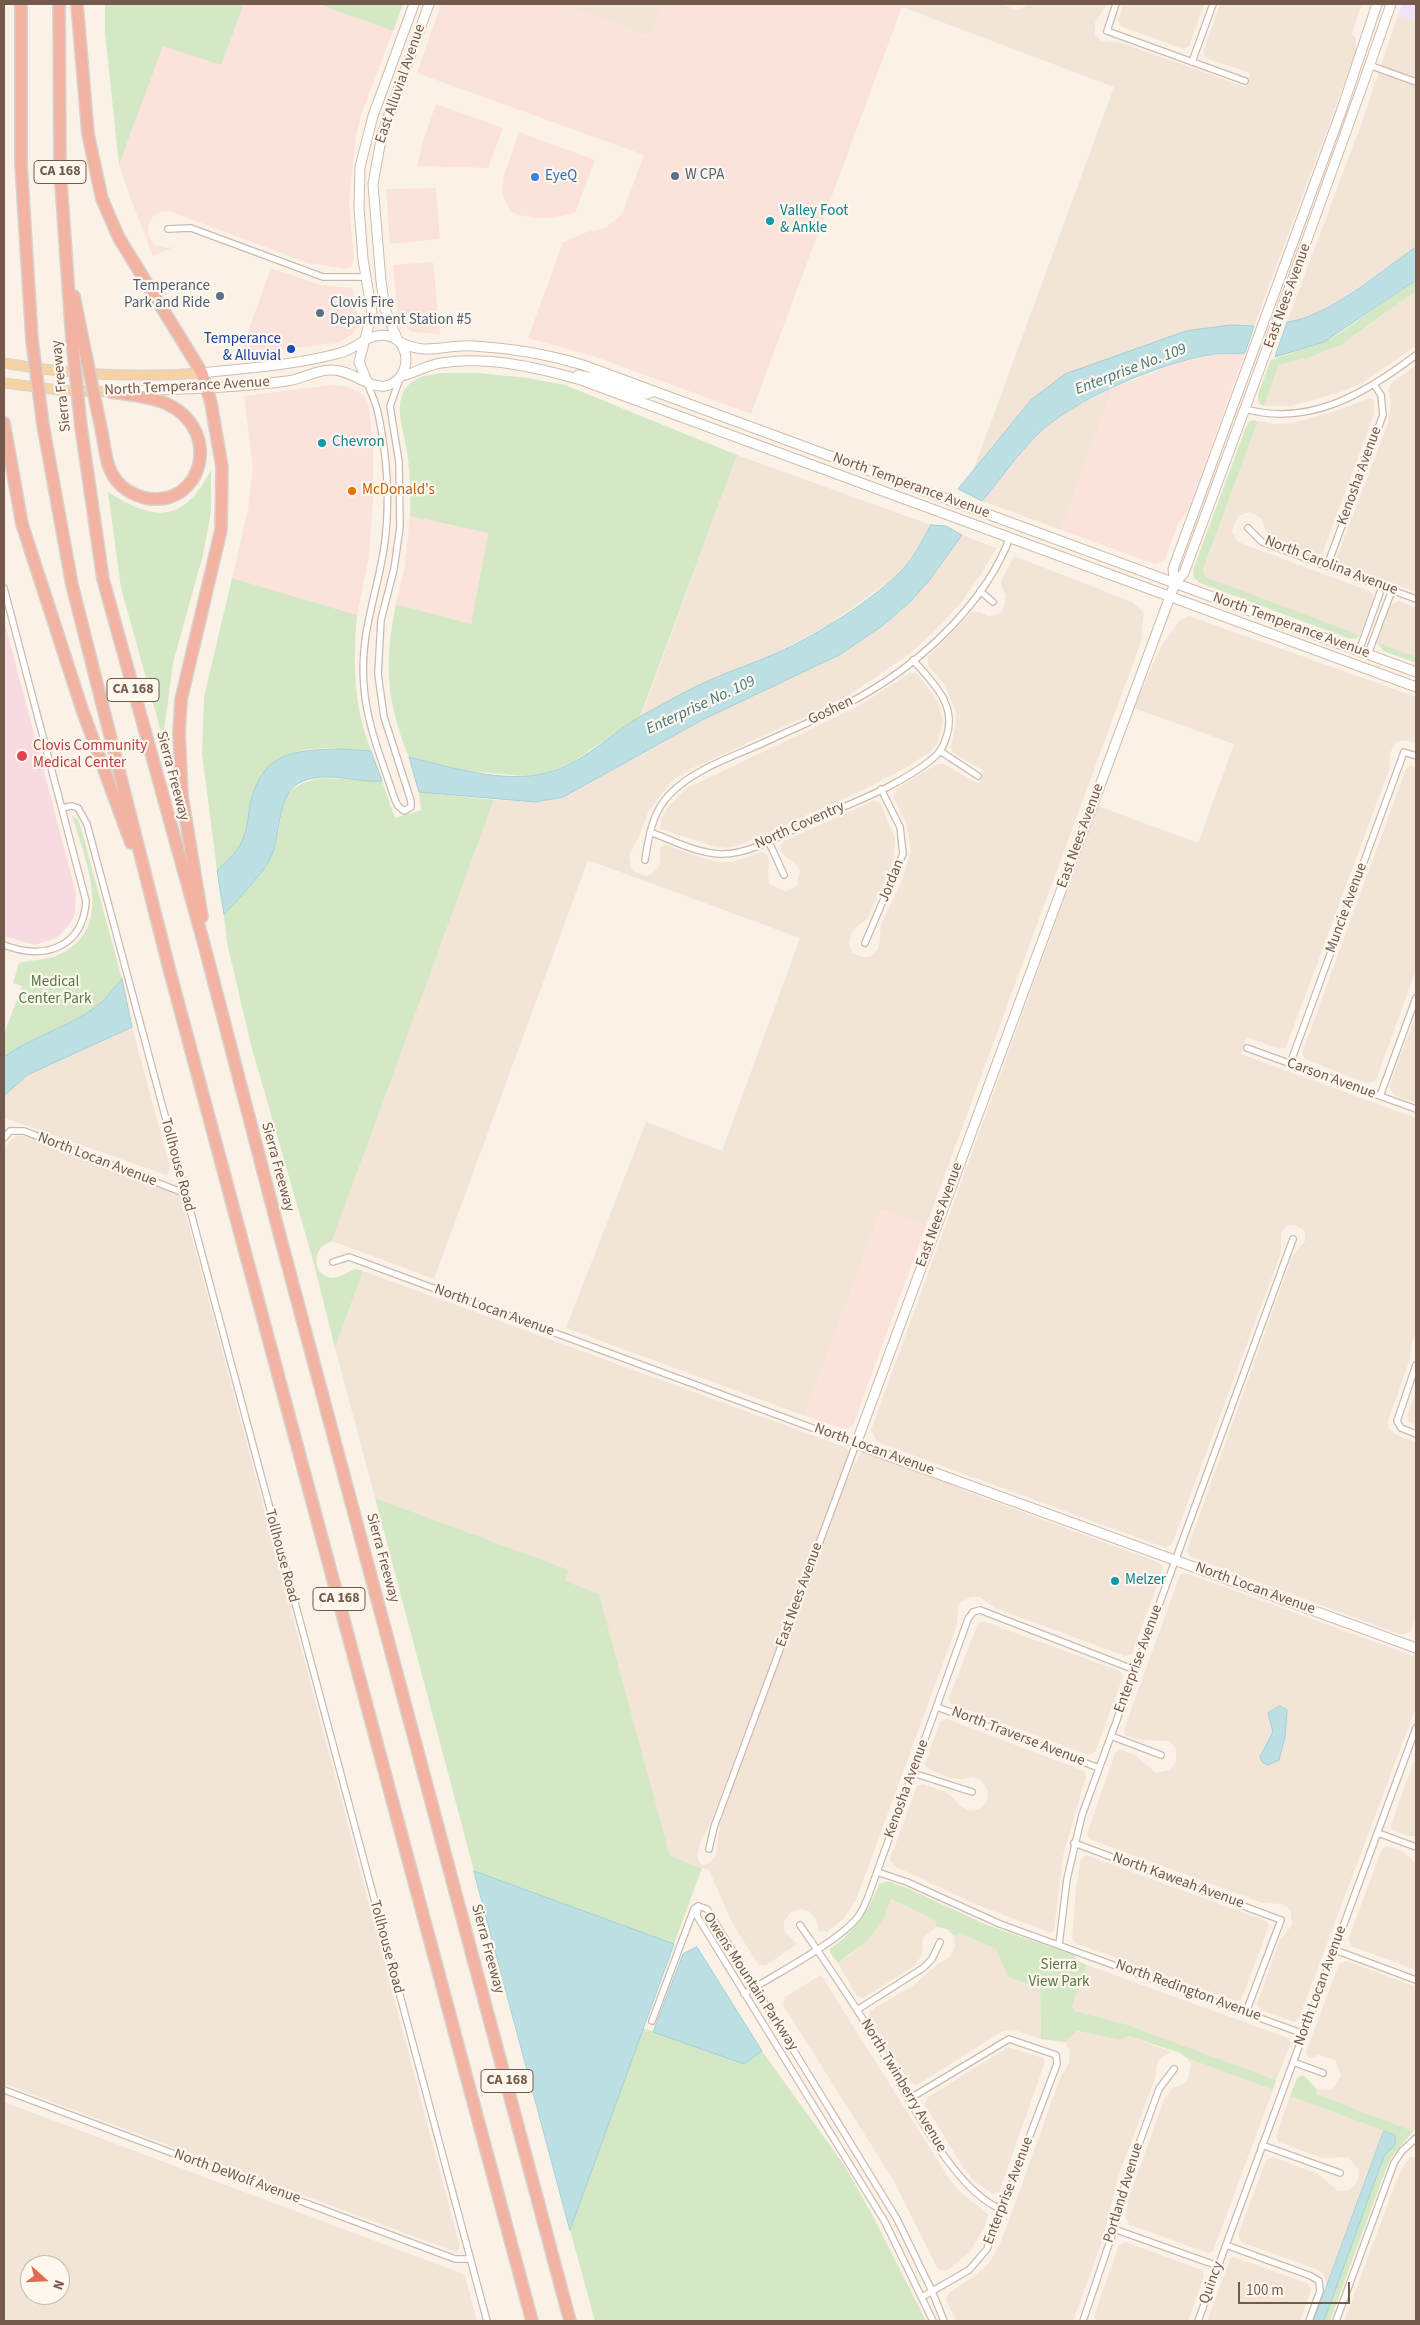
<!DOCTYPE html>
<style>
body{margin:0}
#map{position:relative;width:1420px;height:2325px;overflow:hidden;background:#fbf2e7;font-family:"Source Sans 3",sans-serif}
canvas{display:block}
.frame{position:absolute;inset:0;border:5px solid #74594d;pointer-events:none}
.north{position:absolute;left:20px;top:2255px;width:50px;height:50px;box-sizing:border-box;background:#fef7ed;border:1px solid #c7b8ad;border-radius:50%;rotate:110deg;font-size:14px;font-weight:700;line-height:20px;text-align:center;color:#74594d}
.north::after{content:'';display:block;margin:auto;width:18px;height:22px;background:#de6c53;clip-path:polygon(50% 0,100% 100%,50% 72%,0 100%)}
.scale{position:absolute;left:1238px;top:2282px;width:112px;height:22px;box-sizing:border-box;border:2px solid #74594d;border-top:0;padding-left:6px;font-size:15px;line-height:18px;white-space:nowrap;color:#74594d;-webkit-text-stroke:4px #fef7ed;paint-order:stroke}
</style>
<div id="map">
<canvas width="1420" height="2325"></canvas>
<div class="frame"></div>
<div class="north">N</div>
<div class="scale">100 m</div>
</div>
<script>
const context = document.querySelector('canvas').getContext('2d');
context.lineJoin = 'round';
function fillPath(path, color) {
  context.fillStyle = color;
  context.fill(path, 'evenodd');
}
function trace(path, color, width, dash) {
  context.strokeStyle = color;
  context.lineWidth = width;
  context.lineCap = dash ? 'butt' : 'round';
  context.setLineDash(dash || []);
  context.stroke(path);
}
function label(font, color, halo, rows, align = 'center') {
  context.font = font + ' "Source Sans 3",sans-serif';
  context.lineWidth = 4.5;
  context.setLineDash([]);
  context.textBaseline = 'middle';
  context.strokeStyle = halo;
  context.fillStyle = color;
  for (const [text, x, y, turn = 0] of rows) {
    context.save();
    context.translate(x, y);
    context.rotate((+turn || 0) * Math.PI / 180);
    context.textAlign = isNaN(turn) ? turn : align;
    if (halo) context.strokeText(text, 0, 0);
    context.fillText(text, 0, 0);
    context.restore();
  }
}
fillPath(new Path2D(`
 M560,4H662L650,37Z
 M894,4H1003L1015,10L1021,9L1028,4H1107L1095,23V35L1102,41L1122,43L1245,87L1250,73L1206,58L1203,52L1220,4H1362L1352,33L1356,38V52L1254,326L1231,325L1031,400L973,471L1114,87Z
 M1124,4H1204L1189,46L1183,49L1120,26L1118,20Z
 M1398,15L1416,22V247L1331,306L1299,321L1287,322L1362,122Z
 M1416,291V346L1362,383L1338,393L1291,406H1264L1279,365L1326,351L1353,337Z
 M1416,365V589L1413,591L1341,564L1337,557L1388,423L1391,404L1388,390L1393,382Z
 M1113,388L1061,530L982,501L1036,435L1065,412Z
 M1369,398L1374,400V414L1323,552L1317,555L1276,540L1266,531L1261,518L1249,512L1238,516L1232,531L1237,541L1243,544L1369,591L1373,594V599L1360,635L1205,578L1203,571L1258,421L1274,424L1293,423L1339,410Z
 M737,455L931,525L917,551L905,567L888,582L828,625L777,653L709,680L641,717Z
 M962,535L996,548L982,573L962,601L939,627L909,654L857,690L824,708L691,769L673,780L649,810L639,837L629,855L631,868L634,872L646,876L652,874L660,865V847L664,844L699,857L719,862H733L761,852L767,854L769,860L768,877L770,884L784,891L791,890L797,885L800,871L797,865L784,855L780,847L782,842L873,801L880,803L895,838L894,859L868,918L853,930L849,941L852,953L863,957H870L879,948L881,924L902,880L911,851L906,823L893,797L896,789L937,764H944L978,784L984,771L953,753L951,747L956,723L955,708L944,684L928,665V657L972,612H980L988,616L996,615L1003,611L1006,595L1002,588L1001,581L1014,556L1132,602L1144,613L1141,642L926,1226L881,1210L805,1416L566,1328L646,1122L722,1151L800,938L588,860L434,1279L332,1241L494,800L535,802L563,797L702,720L839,655L882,626L910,602L928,582Z
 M1399,601L1416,608V657L1377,642L1391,605Z
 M1189,616L1416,697V743L1403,740L1396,742L1393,747L1390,754L1389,770L1286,1047L1279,1049L1247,1037L1241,1054L1416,1118V1336L1412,1341L1410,1359L1388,1421V1427L1396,1435L1416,1442V1617L1411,1631L1402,1635L1191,1557L1187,1550L1292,1257L1305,1241V1231L1297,1226L1288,1225L1281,1233V1253L1172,1544L1166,1548L877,1442L871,1430L1098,806L1198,843L1234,744L1134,708L1160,648L1180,620Z
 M910,673H917L938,701L943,722L938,741L932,750L909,766L863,790L740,845L726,848L713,846L661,829V819L668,807L687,788L857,707Z
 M1411,765L1416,767V970L1376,1080L1368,1084L1305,1059L1302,1053L1406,769Z
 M1416,1014V1103L1394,1095L1389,1087Z
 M132,1027L170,1167L169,1172L166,1175L5,1118L4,1121V1096L27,1075Z
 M16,1136H25L181,1196L460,2247L456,2252L4,2084V1147Z
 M363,1271L847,1448L849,1452L814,1548L710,1824L700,1843L697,1856L699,1862L703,1865L709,1863L716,1855L720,1824L740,1766L842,1491L861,1452L864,1451L943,1479L960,1489L1160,1563L1163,1569L1132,1654L1125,1656L995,1608L980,1597H971L961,1602L958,1607L957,1625L856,1900L843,1919L827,1932L819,1931L816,1919L809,1911L801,1909L791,1912L784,1922V1931L797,1944L765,1966L758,1964L734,1926L709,1870L670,1857L599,1594L564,1581L568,1570L375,1498L335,1348Z
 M1416,1391V1425L1409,1422L1407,1416Z
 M1186,1573L1416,1657V1707L1299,2018L1294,2022L1261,2010L1257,2004L1280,1940L1292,1925L1291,1912L1287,1907L1282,1904L1263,1903L1089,1839L1087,1834L1115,1753L1119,1749L1135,1755L1156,1773L1170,1770L1176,1762V1749L1169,1741L1141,1740L1125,1735L1124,1729L1180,1575Z
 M983,1621L1120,1671L1123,1677L1095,1752L1089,1755L951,1704L949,1698L978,1623Z
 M947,1719L1084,1771L1086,1776L1063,1856L1054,1930L1051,1933L980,1906L894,1866L890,1859L917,1786L923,1784L943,1791L950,1795L960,1806L970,1811L979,1809L987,1802L988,1791L981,1780L972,1777L962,1779L950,1778L928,1769L925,1764L940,1722Z
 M1416,1755V1836H1408L1392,1830L1391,1825Z
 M1388,1846L1404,1852L1416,1864V1970L1351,1946L1348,1939L1382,1849Z
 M1086,1855L1266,1921L1269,1926L1242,1998L1236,2001L1077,1944L1072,1939L1076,1888L1081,1859Z
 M891,1899L935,1920L936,1927L923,1938L922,1955L914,1966L863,1998L857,1996L838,1963L852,1954L884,1918Z
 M960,1933L996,1949L1008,1977L1040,1988L1041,2039L1014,2030L1003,2031L917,2085L910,2083L869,2018L870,2011L915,1984L938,1964L950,1957L955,1947L954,1936Z
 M1347,1961L1416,1987V2127L1413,2131L1316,2094L1317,2089L1330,2090L1334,2087L1341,2075L1335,2060L1318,2055L1309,2059L1306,2052L1339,1964Z
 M1087,1965L1288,2038L1291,2043L1276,2080L1125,2024L1075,2011L1072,2006Z
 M821,1975L950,2180L959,2191L988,2214L984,2228L969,2253L946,2271L938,2269L894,2181L783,2005L785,1997Z
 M1076,2031L1120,2040L1129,2036L1171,2052L1161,2057L1157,2063L1155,2079L1118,2177L1103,2239L1073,2321H956L946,2299L949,2293L979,2273L991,2260L1001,2242L1061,2076L1069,2063L1070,2051L1065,2042Z
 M1008,2047L1043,2058L1045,2062L999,2192L993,2194L974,2181L963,2167L925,2105L927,2098Z
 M1187,2058L1273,2090L1213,2251L1208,2253L1130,2225L1126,2218L1129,2197L1165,2097L1173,2088L1184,2084L1188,2079L1191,2064Z
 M1290,2096L1384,2131L1327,2286L1323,2274L1316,2269L1241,2242L1238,2235L1266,2160L1273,2157L1318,2174L1338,2191L1350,2190L1358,2181L1359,2170L1348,2157L1323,2158L1278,2142L1276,2136Z
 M4,2102L461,2273L465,2276L477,2321H4ZM30,2265H60V2295H30Z
 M1410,2157H1416V2321H1344L1401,2169Z
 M1125,2242L1202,2270L1204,2276L1188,2321L1096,2320L1094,2316L1119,2245Z
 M1234,2257L1309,2284L1311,2290L1300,2321H1207L1230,2259Z`), '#f2e4d6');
fillPath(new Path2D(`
 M244,4H318L393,31L361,115L356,136L349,203L354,261L351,267L346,269L308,263L169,211L161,212L153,216L149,223L148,232L151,240L157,246L166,248L174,247L153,256L130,197L119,165L163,45L221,64Z
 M441,4H560L649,37L662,4H893L902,7L751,414L596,357L528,338L563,242L587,232L605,228L622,214L644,155L417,73Z
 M436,104L503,128L488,168L417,166L423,141Z
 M519,132L595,160L575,213L552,218H536L519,215L510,211L502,194L504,175Z
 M436,188L440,239L390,244L386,189Z
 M433,262L440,334L412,332L402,324L398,317L393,265Z
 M271,268L321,285L351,288L353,290L357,327L353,334L338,343L240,354Z
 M1245,353L1189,508L1178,524L1165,560L1155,564L1061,530L1113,388L1180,362L1215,354Z
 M334,385L349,387L357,391L364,396L369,406L373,448V500L369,557L357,615L232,578L248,510L253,467L244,396Z
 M410,516L488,533L471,624L396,604L405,565Z
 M881,1210L926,1226L853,1425L846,1430L805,1416Z`), '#fbe3dc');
fillPath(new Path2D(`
 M1402,4H1416V22L1398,15Z`), '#efe4f8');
fillPath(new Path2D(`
 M4,620L76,893L75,914L71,923L58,937L35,945L4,936Z`), '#f8dbe0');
fillPath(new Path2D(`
 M105,4H244L221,65L163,46L119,165L105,33Z
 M318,4H403L393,31Z
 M1416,280V291L1341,345L1310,357L1279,365L1264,406C1258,404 1258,400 1258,394L1271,360L1324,342L1337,335Z
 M439,373H479L528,378L565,385L737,455L640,717L572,762L547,773L524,776L468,771L409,757C386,703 384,661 396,604L471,624L488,533L410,516C411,492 410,469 406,446C402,424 390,392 417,379C423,375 432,375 439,373Z
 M1253,420L1258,421L1203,570L1205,577L1360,635L1357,638L1350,639L1200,583L1194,578L1193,570L1246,427L1249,422Z
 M211,470V512L203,555L173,663L163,739L121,588L108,492C156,522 183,523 211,470Z
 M232,578L357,615C353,665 353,703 371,751C320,747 267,739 251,800C249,810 249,821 246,831C242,848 229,859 217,870L202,754L204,697Z
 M1377,642L1416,657V663L1383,651Z
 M323,778L382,781L395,818L421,810L419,792L494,800L332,1241C318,1246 313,1257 319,1271C334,1285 341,1274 356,1269L363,1271L335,1348L314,1264L251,1045L227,943L224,915C239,897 260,879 270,858C290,820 267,786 323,778Z
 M72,815L78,820L81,828L122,979C115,986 109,995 102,1002C75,1026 33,1035 4,1057V1034L22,986L13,983L19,963C33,959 47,961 60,954C117,928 84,858 72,815Z
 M375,1498L569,1570L565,1581L599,1594L670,1856L702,1868L674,1944L474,1871Z
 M888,1881L909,1889L987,1925L1074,1955L1078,1961L1087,1965L1072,2006L1075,2011L1125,2024L1276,2080L1273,2090L1187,2058L1180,2053L1129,2036L1120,2040L1077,2031L1065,2042L1041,2039L1040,1988L1008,1977L996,1949L960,1933L954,1936L947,1929L936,1927L935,1920L891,1899L884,1918L868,1940L838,1963L830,1953V1949C856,1930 867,1914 879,1884Z
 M643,2028L744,2064L762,2051L844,2165L872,2214L926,2321H595L570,2230Z
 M1303,2075L1317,2089L1316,2094L1413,2131L1391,2158L1386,2169L1330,2321H1324L1384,2156L1395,2145V2135L1290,2096L1297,2078Z`), '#d5e8c6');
const water = new Path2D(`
 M1416,247V280L1324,342L1275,357L1287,322C1327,318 1382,270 1416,247Z
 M1231,325L1254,326L1245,353C1235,354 1224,353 1214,354C1165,361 1070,400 1036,436C1016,456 1000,480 982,501L958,489L1031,400L1065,374L1186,331Z
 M931,525L946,526L962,535L928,582L910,602L882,626L839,655L702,720L563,797L535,802L419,792L409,757C450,767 504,784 546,773C583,764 611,733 643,715C665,703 687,690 710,680C732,670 755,663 777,653C817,635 875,599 905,567C916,554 923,539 931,525Z
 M341,749L371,751L382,781C357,783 328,771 303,781C275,792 282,836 270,859C259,879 239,897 224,915L217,870C226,862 237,853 242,841C248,829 248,814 251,800C265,750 296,750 341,749Z
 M122,979L132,1027L27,1075L4,1096V1057C33,1035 75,1026 102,1002C109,995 115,986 122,979Z
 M1280,1706L1287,1710L1285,1737L1279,1760L1268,1765L1263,1763L1260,1757L1273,1732L1268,1713Z
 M474,1871L674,1944L570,2230Z
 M697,1947L762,2051L744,2064L653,2032L683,1954Z
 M1384,2131L1395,2135V2145L1384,2156L1324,2321H1314Z`);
fillPath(water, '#bce0e4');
trace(water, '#a3d0d5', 1);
const street = new Path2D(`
 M1116,4L1107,31L1245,81
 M1192,62L1213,4
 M1369,65L1416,82
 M168,229L191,228L323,277H365
 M367,381C370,392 376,402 378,413C387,455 390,499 385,541C378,594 359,632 364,687C367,726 383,763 395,800L398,806L404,811L411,807V801L384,717L378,674L381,620L394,569L400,527L399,462L390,406L399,381
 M1245,409C1310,427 1366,393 1416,355
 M1248,528L1262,542L1416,599
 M1327,566L1383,415L1381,395L1375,386
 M4,588L86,901C83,949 43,960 4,945
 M980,591L993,602
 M1359,651L1382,587
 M1368,654L1392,590
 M940,751L978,776
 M62,808L72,806L78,808L87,824L487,2321
 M650,832C672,840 698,854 722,854C751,854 781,835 807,823C848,804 896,788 931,760C938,755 944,746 946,738C958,705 933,683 913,660
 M768,840L784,875
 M645,860C649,836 652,812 670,794C694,769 732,757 763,743C797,727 833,713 865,694C924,660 986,602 1010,537
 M865,943L903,854L900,827L881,789
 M1247,1048L1416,1109
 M1290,1064L1404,752L1416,756
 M1380,1096L1416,998
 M4,1138L10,1131H24L184,1193
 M333,1262L349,1257L856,1444L714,1827L709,1849
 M1416,1365L1397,1421L1401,1428L1416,1434
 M937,1707L1099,1768
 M1111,1736L1161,1755
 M913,1773L972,1792
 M1378,1833L1416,1847
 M1074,1843L1281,1920L1246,2012
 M877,1872L907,1882L1000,1924L1304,2034
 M698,1906L707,1909L897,2219L932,2291L944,2321
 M698,1906L697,1916L885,2222L933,2321
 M800,1925C826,1963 852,2000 875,2039C904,2087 951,2191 1003,2210
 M1059,1945L1067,1879L1082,1815L1293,1239
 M1335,1950L1416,1980
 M744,1994C772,1976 838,1942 857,1918C862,1912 865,1904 868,1897L968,1619L973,1612L980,1610L1135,1670
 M857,2010L923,1968L932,1959L940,1942
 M652,2021L694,1909L698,1906
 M1293,2062L1323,2073
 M4,2090L455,2259H470
 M909,2099L1009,2039L1056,2055L1057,2064L987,2249L969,2270L922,2297
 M1262,2145L1340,2173
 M1114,2229L1218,2266
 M1226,2245L1311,2276L1319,2281L1320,2291L1309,2321
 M1083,2321L1114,2229L1127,2177L1159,2089L1174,2069
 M1198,2321L1416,1728
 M1336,2321L1394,2163L1402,2151L1416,2138`);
const secondary = new Path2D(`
 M429,4L382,134L373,184L381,281L385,309L398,341C427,357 443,344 473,346C510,348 547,354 583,365L1416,672
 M1391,4C1325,195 1254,384 1184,573L1175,583L1165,610L856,1444L1416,1648
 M578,375L597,379L640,393L647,394L654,391
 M401,376C414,374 426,365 441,363C488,356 536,367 581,380L1416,687
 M367,381L359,362L372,313L363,259L359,208L360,167L373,116L414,4
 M129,391C181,389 235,388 287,381C302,379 316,370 331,370C350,369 367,388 385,386C410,382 414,343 389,336C370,331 357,349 340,353C296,365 248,368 202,373
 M1175,583L1173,569L1342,109L1377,4`);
const primary = new Path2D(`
 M4,363C70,375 135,378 202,373
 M4,383L59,390L111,392`);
const highway = new Path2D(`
 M21,4V164L32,340
 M59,4L60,169L72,340
 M77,4L88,134L102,199L119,238L202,373L211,403L222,467L221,530L181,700L179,733L182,796L202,917
 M74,296L83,341
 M4,423L22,524L83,712L131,843
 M43,425L72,585L170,972L532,2321
 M81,427L103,579L205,948L281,1240L570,2321
 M102,433C105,449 106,467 116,480C123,489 134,495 145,498C203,509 223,430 167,404C149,396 129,395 111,392`);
trace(street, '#cdbaae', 8);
trace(secondary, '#d1bcae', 11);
trace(primary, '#d8d1cd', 11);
trace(highway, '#d8d1cd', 14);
trace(street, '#fff', 5.5);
trace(secondary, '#fff', 9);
trace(primary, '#f6d3a4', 9);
trace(highway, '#f2b3a2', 11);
const highwayBridge = new Path2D(`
 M32,340L43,425
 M72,340L81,427
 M83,341L102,433`);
trace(highwayBridge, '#d8d1cd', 14, []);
trace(highwayBridge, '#f2b3a2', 11);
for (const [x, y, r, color] of [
 [675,176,5,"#5c6f8a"],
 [535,177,5,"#3f7fe0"],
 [770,221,5,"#0f9aa8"],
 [220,296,5,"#5c6f8a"],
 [320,313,5,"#5c6f8a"],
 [291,349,5,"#1a4fb4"],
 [322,443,5,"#0f9aa8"],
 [352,491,5,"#e8710a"],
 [22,756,6,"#e0444e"],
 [1115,1581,5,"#0f9aa8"]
]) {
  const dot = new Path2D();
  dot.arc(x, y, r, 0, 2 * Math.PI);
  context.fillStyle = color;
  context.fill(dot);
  trace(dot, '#fef7ed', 2);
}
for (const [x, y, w] of [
 [60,172,52],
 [133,690,52],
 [339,1599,52],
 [507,2081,52]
]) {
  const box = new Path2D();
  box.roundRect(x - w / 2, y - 11.5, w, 23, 4);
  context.fillStyle = '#fef7ed';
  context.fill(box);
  trace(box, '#74594d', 1);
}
label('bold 14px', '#74594d', null, [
 ["CA 168",60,172],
 ["CA 168",133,690],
 ["CA 168",339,1599],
 ["CA 168",507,2081]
]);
label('15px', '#74594d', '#fef7ed', [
 ["East Alluvial Avenue",401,84,-71],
 ["East Nees Avenue",1288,296,-70],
 ["Sierra Freeway",62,386,-96],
 ["North Temperance Avenue",187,387,-3],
 ["Kenosha Avenue",1360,476,-70],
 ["North Temperance Avenue",911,486,20],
 ["North Carolina Avenue",1331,566,21],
 ["North Temperance Avenue",1291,626,20],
 ["Goshen",831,711,-26],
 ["Sierra Freeway",172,776,75],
 ["North Coventry",800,826,-24],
 ["East Nees Avenue",1081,836,-70],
 ["Jordan",892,881,-68],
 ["Muncie Avenue",1347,908,-70],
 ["Carson Avenue",1331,1079,20],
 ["North Locan Avenue",97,1160,21],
 ["Tollhouse Road",177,1165,75],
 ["Sierra Freeway",277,1167,75],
 ["East Nees Avenue",940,1215,-70],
 ["North Locan Avenue",494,1311,20],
 ["North Locan Avenue",874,1450,20],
 ["Tollhouse Road",281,1556,75],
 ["Sierra Freeway",382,1558,75],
 ["North Locan Avenue",1255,1589,20],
 ["East Nees Avenue",800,1595,-70],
 ["Enterprise Avenue",1139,1659,-70],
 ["North Traverse Avenue",1018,1737,21],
 ["Kenosha Avenue",907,1789,-70],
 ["North Kaweah Avenue",1178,1881,20],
 ["Tollhouse Road",386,1947,75],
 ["Sierra Freeway",487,1949,75],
 ["Owens Mountain Parkway",750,1982,57],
 ["North Locan Avenue",1321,1986,-70],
 ["North Redington Avenue",1188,1991,20],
 ["North Twinberry Avenue",903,2086,59],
 ["North DeWolf Avenue",237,2177,20],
 ["Enterprise Avenue",1009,2191,-69],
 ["Portland Avenue",1124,2193,-73],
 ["Quincy",1212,2283,-70]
]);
label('15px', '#4e5e75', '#fef7ed', [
 ["W CPA",685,176],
 ["Temperance",210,287,"right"],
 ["Park and Ride",210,304,"right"],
 ["Clovis Fire",330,304],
 ["Department Station #5",330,321]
], 'left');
label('15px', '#366cbe', '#fef7ed', [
 ["EyeQ",545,177]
], 'left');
label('15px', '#0d838f', '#fef7ed', [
 ["Valley Foot",780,212],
 ["& Ankle",780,229],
 ["Chevron",332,443],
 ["Melzer",1125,1581]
], 'left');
label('15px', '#164399', '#fef7ed', [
 ["Temperance",281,340],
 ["& Alluvial",281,357]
], 'right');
label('15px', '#c56008', '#fef7ed', [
 ["McDonald's",362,491]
], 'left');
label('15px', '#be3a42', '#fef7ed', [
 ["Clovis Community",33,747],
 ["Medical Center",33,764]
], 'left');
label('15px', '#577845', '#fef7ed', [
 ["Medical",55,983],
 ["Center Park",55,1000],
 ["Sierra",1059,1966],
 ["View Park",1059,1983]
]);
label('italic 16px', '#44777f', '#fef7ed', [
 ["Enterprise No. 109",1131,370,-21],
 ["Enterprise No. 109",701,706,-25]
]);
</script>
